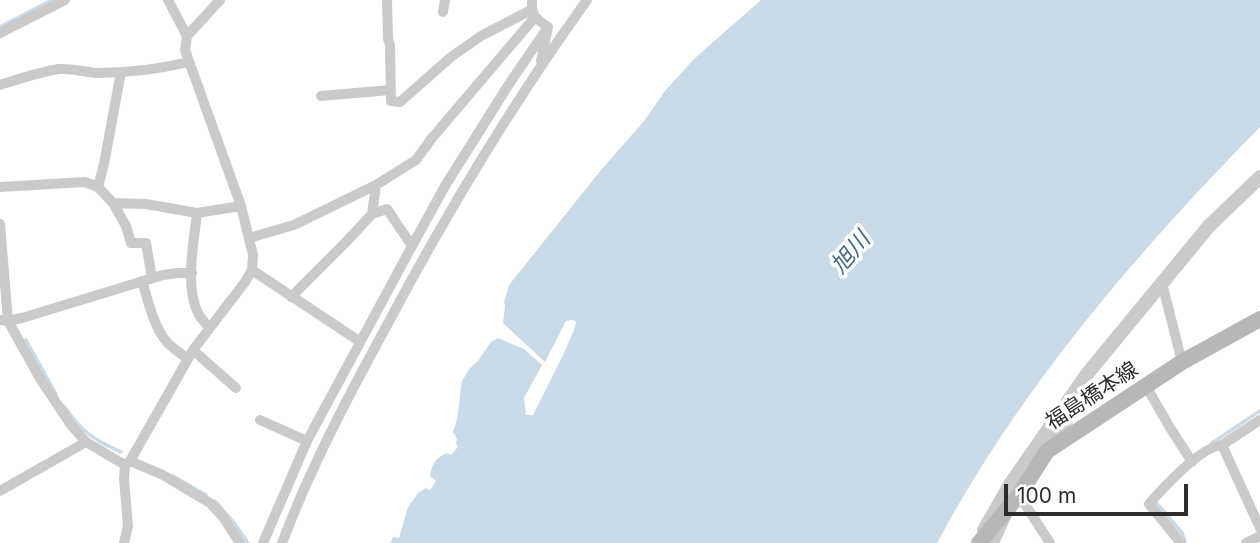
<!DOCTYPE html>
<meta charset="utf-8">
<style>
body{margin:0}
#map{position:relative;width:1260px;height:543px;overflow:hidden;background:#fff;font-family:Inter,sans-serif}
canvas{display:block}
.scale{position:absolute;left:1004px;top:484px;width:184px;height:32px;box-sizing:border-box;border:4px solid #2d2d2d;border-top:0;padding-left:9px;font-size:21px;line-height:24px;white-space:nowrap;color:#2d2d2d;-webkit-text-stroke:5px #fff;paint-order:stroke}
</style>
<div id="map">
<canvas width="1260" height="543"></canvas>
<div class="scale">100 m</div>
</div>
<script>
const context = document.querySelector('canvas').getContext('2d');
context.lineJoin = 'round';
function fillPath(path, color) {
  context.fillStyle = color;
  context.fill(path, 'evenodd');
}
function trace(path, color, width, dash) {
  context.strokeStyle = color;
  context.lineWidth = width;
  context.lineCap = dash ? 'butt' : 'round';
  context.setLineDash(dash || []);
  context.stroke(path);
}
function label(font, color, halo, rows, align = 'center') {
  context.font = font + ' Inter,"Noto Sans JP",sans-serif';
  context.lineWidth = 7;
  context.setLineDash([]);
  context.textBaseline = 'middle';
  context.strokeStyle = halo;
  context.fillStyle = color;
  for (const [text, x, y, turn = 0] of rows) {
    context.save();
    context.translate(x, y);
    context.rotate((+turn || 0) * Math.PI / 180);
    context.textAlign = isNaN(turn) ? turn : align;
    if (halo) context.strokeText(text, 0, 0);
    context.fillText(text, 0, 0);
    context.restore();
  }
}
fillPath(new Path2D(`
 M761,0H1260V127C1137,252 1020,388 937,543H390L393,537L399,538L408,507L418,493L426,488L430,490L436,481L430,476C432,464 435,459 446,453L451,455L458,447L456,443L457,439L453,432L457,420L462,381L470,368L478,361L491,342L498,338L524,349L542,365L524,398L526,415H533L564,353L574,330L576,322L573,320L566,321L545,362L503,323L505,306L504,302L509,285L601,170L644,121L665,91L694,59Z`), '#c9dbe8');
trace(new Path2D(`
 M0,27L52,0
 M26,340L56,394
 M64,406C82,432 92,439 121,452
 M1212,443L1260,411
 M173,476L206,495
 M1154,500L1182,533L1185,541
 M215,501L235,524L248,543`), '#c9dbe8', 3.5);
trace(new Path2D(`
 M387,0L388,39L390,45L391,101L400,102L451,57L481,36L531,10
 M532,0C531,16 535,18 548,27L541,61
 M443,12L445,0
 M0,33L65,0
 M187,36L220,0
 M0,85C19,79 39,72 59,69C72,68 84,72 97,73C128,73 159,69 189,62
 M321,96L390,90
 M0,187L85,182L98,187L113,203L146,204L197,213L241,206
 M98,187L104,164L121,72
 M113,203L126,226L131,243H146L152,278
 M197,213C194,242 184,288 199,315C202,319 206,324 209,328
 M372,214L387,209L412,246
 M0,224L8,321L41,380L71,425L86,442L125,465
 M249,238L294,225L376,185L416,160L432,138L535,17
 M252,270L359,341
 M142,281C148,300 153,325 166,341C172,348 180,353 188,359
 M1162,283L1182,362
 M291,297L346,242L372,214L376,185
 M0,320L8,321L22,318L163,275L178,273H192
 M193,350L236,388
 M1146,386L1169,426L1192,462
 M260,420L307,441
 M1260,420L1222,445L1260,528
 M1050,446L1075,411L1084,384
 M130,461L163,475L210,503L223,517L240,543
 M0,491L86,442
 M1019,495L1050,543
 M124,543L128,526L124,479L125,465L130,461L193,350L245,282L252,270L253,255L241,206L185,50L187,36L168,0
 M263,543L307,441L412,246L445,186L509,84L548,27
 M282,543C291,520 300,497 311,474C333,424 360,375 386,327C446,214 512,104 587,0
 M994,543L1006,517
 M1181,543L1149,504C1164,487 1200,447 1222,445
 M1246,543L1260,536`), '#cacaca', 10);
trace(new Path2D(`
 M984,530L1011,483L1087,374L1209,226L1260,177`), '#cacaca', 14);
trace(new Path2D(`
 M979,543L1019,495L1047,451L1182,362L1260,319`), '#b7b7b7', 16);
label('21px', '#2d2d2d', '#fff', [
 ["福島橋本線",1092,396,-33]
]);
label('italic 23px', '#426b88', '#fff', [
 ["旭川",851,253,-50]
]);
</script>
